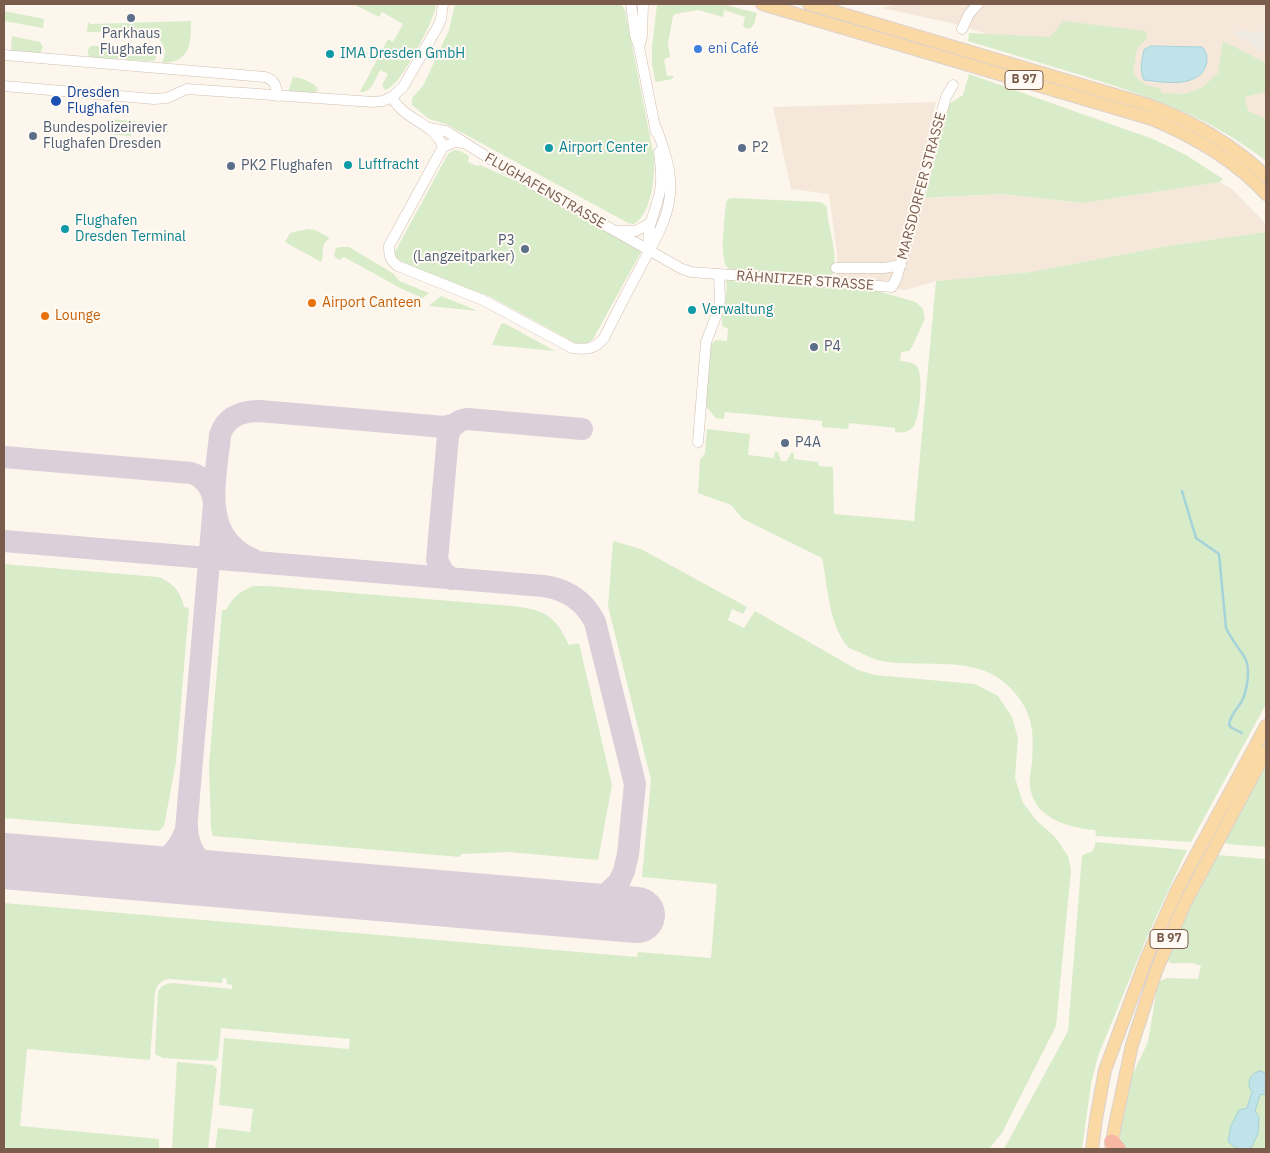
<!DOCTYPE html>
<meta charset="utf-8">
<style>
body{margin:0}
#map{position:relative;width:1270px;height:1153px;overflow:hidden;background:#fdf6ec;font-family:"IBM Plex Sans",sans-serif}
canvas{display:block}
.frame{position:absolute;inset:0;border:5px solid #7a5c4d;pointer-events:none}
</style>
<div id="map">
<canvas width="1270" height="1153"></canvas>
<div class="frame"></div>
</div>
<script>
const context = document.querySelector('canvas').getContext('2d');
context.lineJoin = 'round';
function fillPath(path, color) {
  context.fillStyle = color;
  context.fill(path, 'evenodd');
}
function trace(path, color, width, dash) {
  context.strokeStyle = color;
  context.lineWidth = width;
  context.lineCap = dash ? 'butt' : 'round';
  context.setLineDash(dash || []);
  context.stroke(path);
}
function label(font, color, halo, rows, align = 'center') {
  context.font = font + ' "IBM Plex Sans",sans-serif';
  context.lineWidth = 4;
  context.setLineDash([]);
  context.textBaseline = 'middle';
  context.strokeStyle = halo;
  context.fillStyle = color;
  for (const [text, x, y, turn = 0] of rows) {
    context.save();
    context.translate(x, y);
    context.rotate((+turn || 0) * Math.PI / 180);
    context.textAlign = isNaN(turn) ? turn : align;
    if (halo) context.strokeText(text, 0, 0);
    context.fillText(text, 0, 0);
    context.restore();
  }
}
fillPath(new Path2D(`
 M896,4H1266V147L1132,80L955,24L882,8ZM1151,46H1171L1206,66L1202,73L1197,77L1147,47Z
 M936,102L914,199L1002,194L1083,203L1220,182L1233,190L1265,223L1266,232L1167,246L1031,272L936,281L906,290L837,281V254L829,194L791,189L773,107Z`), '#f5e8da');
fillPath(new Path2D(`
 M1238,30L1258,33L1266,30V53L1236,34Z`), '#efe9e4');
fillPath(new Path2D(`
 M353,4H436C436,18 406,71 396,82C393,85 390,87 386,90L384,89L382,85L388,74L380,70C375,79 372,93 360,92L388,39L393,42L403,24L382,12L379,17Z
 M455,4H621L625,10L654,157C655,176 652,213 634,224L628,223L446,124L429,119L412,105V98L423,86L449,30Z
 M657,4H723L757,13L754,24L751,28L746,29L743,25L745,17L724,10L723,17L698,10L675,14L673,16L668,43L670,57L664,59L667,76H674L672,79L657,82L655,81L652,64V47Z
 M4,11L44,19L43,28L4,21Z
 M191,21C191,45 190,62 162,63C169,47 162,44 153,31L87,32L88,22L91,24Z
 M1063,21L1146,31L1147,39L1137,48L1133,73C1143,85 1146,86 1161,88V93L1183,94L1194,91L1204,86L1218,73L1223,41L1266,63V92L1245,97L1248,111L1266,119V161C1209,116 1146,95 1077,74C1041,63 1004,52 968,41L969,33L1050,37Z
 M12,36L40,42L43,47L40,53L11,51Z
 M128,45L154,46L158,52L154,61L126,60Z
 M91,46H119L118,59L90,58C87,54 87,49 91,46Z
 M969,74L1153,139L1186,155L1223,179L1220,182L1083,203L1002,194L925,198L949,104L963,95Z
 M293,77C302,78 315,82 318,90L313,94L288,92Z
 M109,119L144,122L148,125L163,126L169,132L131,128V136L107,134Z
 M454,150L460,151L469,156L468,162L477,166L480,165L536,190L640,249L641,252L593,339L588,343H575L491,297L420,271L402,262L396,257L395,252L448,154Z
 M732,198L820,202L824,204L827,208C828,230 840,255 832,276L826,278L729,269C718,261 725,217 726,203L728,199Z
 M308,229L315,230L330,238C318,247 326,251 321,262L285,242L290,233Z
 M1266,232V704L1191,842L1096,836L1095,830C1071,828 1038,820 1031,792C1028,782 1031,771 1032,761C1035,728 1031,706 1005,683C974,656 926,667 888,662C878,661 868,657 859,652C855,650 849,649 846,645C828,620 828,587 822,558L743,519L731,505L698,493L700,460L705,453L707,429L750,434L748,455L774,458L775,451L778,452L781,461H787L791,453H794V459L818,462L819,466L833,467L834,514L914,521L936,281L1031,272L1167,246Z
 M340,247H349L394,274L399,281L429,293L423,298L402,289L344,257L339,260L334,256L336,248Z
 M728,278L877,291L916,302L923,309L925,319L912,347L909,351L901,352L900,361C907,362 915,362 918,368C923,378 920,419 913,427C908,433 902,433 895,432V428L849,423L848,429L822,427V421L725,412L724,419L716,418L707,408L706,403L710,345L716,340L727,341L728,328L723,327C719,315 729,298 726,281Z
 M441,296L478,311L429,306Z
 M504,323L555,351L492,345L501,324Z
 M613,541L641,549L747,607L743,614L732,609L728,620L744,628L755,611L858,670L875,675L975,684L998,696L1012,717L1018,738L1015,778L1023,803L1037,821L1054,836L1060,844L1068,856L1071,870L1056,1026L1002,1133L989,1149H215L218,1128L250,1132L253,1109L219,1105L224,1038L349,1049L350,1039L221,1028L218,1059L214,1061L163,1058L155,1054L158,992C162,985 165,984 173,983L232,989V985L227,984L226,978H223L222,983L169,979C160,981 157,984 155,993L150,1060L27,1049L20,1126L159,1139V1149H4V903L637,957L638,952L711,958L717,884L642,877L651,780L608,606Z
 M4,564L158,577C173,582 181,592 184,607L189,608L176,762L164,826L159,831L4,818Z
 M253,586H267L512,606C545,610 555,615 569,645L579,643L612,785L598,860L509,852L461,854L460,857L213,836L211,829L209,765L222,610H226C233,597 239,592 253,586Z
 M1266,763V847L1227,844L1224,840Z
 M1095,842L1187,850L1146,939L1098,1056L1091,1084L1082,1149H1004L1068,1031L1082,855C1091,852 1095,852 1095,842Z
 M1218,855L1266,859V1149H1125L1120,1138L1127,1086L1148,1042L1158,982L1167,978L1198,979L1201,966C1190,961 1182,964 1170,963L1168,960L1193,901Z
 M177,1062L213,1065L217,1069L208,1149H172Z`), '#d8ecc9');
const water = new Path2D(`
 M1151,46L1202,47C1207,52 1208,58 1206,65C1199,89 1162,82 1144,80C1139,70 1142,60 1144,50Z
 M1260,1071L1266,1073V1094L1260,1095L1255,1111L1259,1117L1258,1134L1251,1148C1241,1151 1235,1149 1228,1141L1231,1126L1239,1110L1247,1108L1252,1092C1246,1083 1249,1074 1260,1071Z`);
fillPath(water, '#bfe3e8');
trace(water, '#a5d3da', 1);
trace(new Path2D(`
 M1182,491L1196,538L1219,554L1226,628C1231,639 1239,648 1245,658C1251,669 1247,690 1242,701C1237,709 1230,715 1229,725L1232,728L1242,733`), '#a5d3da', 2.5);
trace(new Path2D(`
 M4,457L191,473C205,477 213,490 214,504L186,830C177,855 156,872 129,872
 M4,541L543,586C566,589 584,600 595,622L635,784L628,854L624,871L619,882L601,899L581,908H557
 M254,560C199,537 216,481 220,435C226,416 242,411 260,411L444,427L456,424
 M452,579L443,572L437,560L448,436C451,426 457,420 468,419L582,429
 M187,825C186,853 209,877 236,881`), '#dbcfda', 22);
trace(new Path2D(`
 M4,861L637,915`), '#dbcfda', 56);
const minor = new Path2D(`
 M631,4L635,35L639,47L656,132
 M962,29L969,14L978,4
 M639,47L642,36L643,4
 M4,55L265,77C275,80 276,86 278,96
 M4,86L154,99L167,98L187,89L373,102L383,101L392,97L403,87L437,28L441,19L443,4
 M392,97C404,121 434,122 443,147
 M429,128L446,131L506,169L682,269L691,272L892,287L897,277L946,97L953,85
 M463,143L455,142L443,147L389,246C389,255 390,261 398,266L483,300L572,348C587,350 595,349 604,338C615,316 626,294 638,272C650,248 668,222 670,194C672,170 664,149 656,127
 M619,231H636L650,223
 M649,250C646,228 653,219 658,199C663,184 661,168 659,152
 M836,268H884L901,265
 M698,442L706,342L718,311L720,300L719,274`);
const major = new Path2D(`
 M762,4L1152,119C1195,137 1235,160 1266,194
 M809,4L1149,105C1192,121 1232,144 1266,176
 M1092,1149L1096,1119L1105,1070L1147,957L1177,890L1266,726
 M1111,1149L1115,1125L1132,1045L1156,971L1185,903L1266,751`);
const highway = new Path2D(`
 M1112,1142L1118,1149`);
trace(minor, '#d1beb0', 11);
trace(major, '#dad1cd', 14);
trace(highway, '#dad1cd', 16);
trace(minor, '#fff', 10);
trace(major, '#fbd9a5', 12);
trace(highway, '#f7b7a3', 15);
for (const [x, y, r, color] of [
 [131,18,5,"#5c6f8a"],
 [698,49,5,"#3f7fe0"],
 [330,54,5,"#0f9aa8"],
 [56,101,6,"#1a4fb4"],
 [33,136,5,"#5c6f8a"],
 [549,148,5,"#0f9aa8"],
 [742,148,5,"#5c6f8a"],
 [348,165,5,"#0f9aa8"],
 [231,166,5,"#5c6f8a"],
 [65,229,5,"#0f9aa8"],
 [525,249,5,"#5c6f8a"],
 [312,303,5,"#e8710a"],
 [692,310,5,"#0f9aa8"],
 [45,316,5,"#e8710a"],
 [814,347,5,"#5c6f8a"],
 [785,443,5,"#5c6f8a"]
]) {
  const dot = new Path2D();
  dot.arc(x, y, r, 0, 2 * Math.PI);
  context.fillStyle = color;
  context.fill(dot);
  trace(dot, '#fffaf3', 2);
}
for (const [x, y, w] of [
 [1024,80,38],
 [1169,939,38]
]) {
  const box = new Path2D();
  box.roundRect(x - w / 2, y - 9.5, w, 19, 4);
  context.fillStyle = '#fffaf3';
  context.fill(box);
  trace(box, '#7a5c4d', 1);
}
label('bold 12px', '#7a5c4d', null, [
 ["B 97",1024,80],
 ["B 97",1169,939]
]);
label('14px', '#4e5e75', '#fffaf3', [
 ["Parkhaus",131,34,"center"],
 ["Flughafen",131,50,"center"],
 ["Bundespolizeirevier",43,128],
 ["Flughafen Dresden",43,144],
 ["P2",752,148],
 ["PK2 Flughafen",241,166],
 ["P3",515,241,"right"],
 ["(Langzeitparker)",515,257,"right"],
 ["P4",824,347],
 ["P4A",795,443]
], 'left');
label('14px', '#366cbe', '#fffaf3', [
 ["eni Café",708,49]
], 'left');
label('14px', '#0d838f', '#fffaf3', [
 ["IMA Dresden GmbH",340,54],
 ["Airport Center",559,148],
 ["Luftfracht",358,165],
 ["Flughafen",75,221],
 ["Dresden Terminal",75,237],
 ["Verwaltung",702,310]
], 'left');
label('14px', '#164399', '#fffaf3', [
 ["Dresden",67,93],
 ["Flughafen",67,109]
], 'left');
label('14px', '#7a5c4d', '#fffaf3', [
 ["MARSDORFER STRASSE",922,186,-75],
 ["FLUGHAFENSTRASSE",545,191,30],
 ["RÄHNITZER STRASSE",805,281,4]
]);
label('14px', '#c56008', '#fffaf3', [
 ["Airport Canteen",322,303],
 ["Lounge",55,316]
], 'left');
</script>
